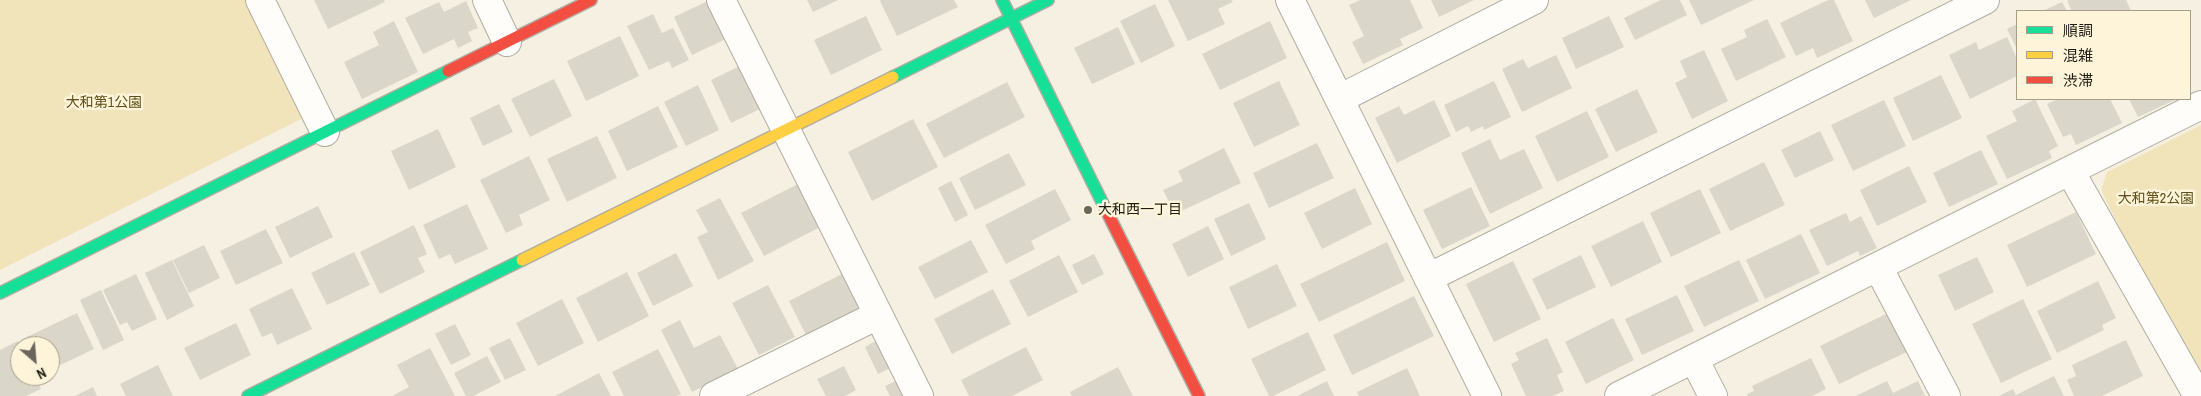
<!DOCTYPE html>
<meta charset="utf-8">
<style>
body{margin:0}
#map{position:relative;width:2201px;height:396px;overflow:hidden;background:#f5f0e1;font-family:"Archivo Narrow","Noto Sans JP",sans-serif}
canvas{display:block}
.legend{position:absolute;left:2016px;top:10px;width:175px;height:90px;box-sizing:border-box;background:#fdf4d9;border:1px solid #a49e8a;margin:0;padding:6px 9px;list-style:none;font-size:15px;color:#1f1c13}
.legend li{display:flex;align-items:center;gap:10px;height:25px}
.legend b{width:25px;border:1px solid #a49e8a}
.north{position:absolute;left:10px;top:336px;width:50px;height:50px;box-sizing:border-box;background:#fdf4d9;border:1px solid #a49e8a;border-radius:50%;rotate:153deg;font-size:14px;font-weight:700;line-height:20px;text-align:center;color:#1f1c13}
.north::after{content:'';display:block;margin:auto;width:18px;height:22px;background:#6a665b;clip-path:polygon(50% 0,100% 100%,50% 72%,0 100%)}
</style>
<div id="map">
<canvas width="2201" height="396"></canvas>
<ul class="legend">
<li><b style="height:6px;background:#16e098"></b>順調</li>
<li><b style="height:6px;background:#ffcf43"></b>混雑</li>
<li><b style="height:6px;background:#f24e42"></b>渋滞</li>
</ul>
<div class="north">N</div>
</div>
<script>
const context = document.querySelector('canvas').getContext('2d');
context.lineJoin = 'round';
function fillPath(path, color) {
  context.fillStyle = color;
  context.fill(path, 'evenodd');
}
function trace(path, color, width, dash) {
  context.strokeStyle = color;
  context.lineWidth = width;
  context.lineCap = dash ? 'butt' : 'round';
  context.setLineDash(dash || []);
  context.stroke(path);
}
function label(font, color, halo, rows, align = 'center') {
  context.font = font + ' "Archivo Narrow","Noto Sans JP",sans-serif';
  context.lineWidth = 5;
  context.setLineDash([]);
  context.textBaseline = 'middle';
  context.strokeStyle = halo;
  context.fillStyle = color;
  for (const [text, x, y, turn = 0] of rows) {
    context.save();
    context.translate(x, y);
    context.rotate((+turn || 0) * Math.PI / 180);
    context.textAlign = isNaN(turn) ? turn : align;
    if (halo) context.strokeText(text, 0, 0);
    context.fillText(text, 0, 0);
    context.restore();
  }
}
fillPath(new Path2D(`
 M0,0H254L311,114L0,270Z
 M2201,125V394L2101,190L2107,172Z`), '#f2e4ba');
fillPath(new Path2D(`
 M314,0H384L385,2L328,29Z
 M710,0L730,37L692,55L674,17Z
 M807,0H838L813,12Z
 M881,0H954L958,7L897,36L880,1Z
 M1168,0H1231L1233,2L1218,9L1225,24L1188,41Z
 M1360,0H1410L1423,28L1400,39L1403,45L1363,64L1352,42L1364,36L1349,5Z
 M1431,0H1474L1439,17Z
 M1661,0H1680L1687,15L1635,40L1624,18Z
 M1689,0H1754L1701,25Z
 M1828,0H1834L1853,41L1817,58L1813,48L1796,56L1780,23Z
 M1865,0H1911L1874,18Z
 M2070,0H2126L2131,11H2072L2067,1Z
 M466,1L478,28L468,32L472,41L458,48L454,39L423,54L405,18L439,2L444,12Z
 M2062,2L2067,11H2043Z
 M1155,4L1175,46L1141,63L1120,21Z
 M653,14L662,33L673,28L689,60L672,68L669,61L649,70L627,26Z
 M866,16L882,50L831,75L814,40Z
 M1609,16L1624,47L1576,69L1562,38Z
 M1767,19L1786,57L1736,81L1721,49L1747,37L1744,30Z
 M394,21L418,72L362,99L344,62L379,45L373,32Z
 M1270,21L1287,58L1220,90L1202,54Z
 M2017,24V49L2007,29Z
 M1118,27L1135,64L1092,84L1074,48Z
 M620,36L639,76L586,101L567,61Z
 M2007,37L2017,59V76L1970,99L1949,55L1976,42L1979,50Z
 M1704,50L1728,101L1692,119L1675,83L1687,77L1680,61Z
 M1556,55L1572,88L1522,112L1502,69L1523,59L1528,68Z
 M744,64L764,107L731,123L711,80Z
 M1941,75L1962,118L1913,141L1893,98Z
 M554,79L572,116L530,137L511,99Z
 M1279,81L1300,125L1254,147L1233,103Z
 M1494,81L1511,117L1484,130L1483,126L1471,132L1468,126L1456,132L1444,105Z
 M1007,82L1025,117L944,158L926,124Z
 M698,85L719,130L686,146L664,102Z
 M1637,89L1658,132L1616,152L1595,109Z
 M2035,99L2058,146L2049,151L2052,158L2007,179L1986,136L2017,121L2012,111Z
 M2058,99H2110L2122,123L2076,145L2071,134L2063,137L2047,104Z
 M2129,99H2177L2138,117Z
 M1434,100L1451,136L1397,163L1375,118L1399,106L1404,115Z
 M1884,100L1906,146L1853,171L1831,125Z
 M499,104L513,132L483,146L470,118Z
 M658,106L678,147L627,171L608,131Z
 M1587,111L1609,157L1557,182L1535,136Z
 M913,119L938,167L872,201L848,152Z
 M438,129L456,167L409,190L391,151Z
 M1820,131L1834,160L1795,178L1781,150Z
 M597,136L617,178L567,202L547,159Z
 M1490,139L1500,160L1524,149L1543,188L1490,214L1461,153Z
 M1317,143L1334,178L1269,208L1253,173Z
 M1224,148L1241,183L1175,214L1163,190L1183,181L1178,171Z
 M1981,150L1998,184L1949,207L1933,173Z
 M1009,153L1026,185L975,210L959,178Z
 M529,156L550,200L519,215L523,225L506,233L480,180Z
 M1764,162L1785,205L1730,231L1709,189Z
 M1909,166L1927,202L1877,226L1860,190Z
 M951,181L968,215L955,222L938,188Z
 M800,183L822,226L764,256L741,213Z
 M1471,187L1490,226L1442,249L1423,210Z
 M1355,188L1372,224L1322,249L1304,213Z
 M1055,189L1071,220L1031,241L1035,249L1006,264L985,225Z
 M1700,189L1721,233L1671,257L1650,213Z
 M720,198L754,261L718,280L697,237L708,232L696,210Z
 M1249,203L1266,239L1231,256L1214,219Z
 M467,204L488,249L455,264L450,254L439,259L423,225Z
 M318,206L333,237L290,258L275,227Z
 M2076,212L2096,254L2027,287L2007,245Z
 M1846,213L1850,222L1861,216L1877,248L1860,256L1858,251L1827,266L1809,230Z
 M1643,221L1662,262L1611,287L1591,246Z
 M414,225L427,254L418,258L425,272L380,294L360,252Z
 M1208,226L1224,259L1188,277L1172,244Z
 M266,229L283,263L236,285L220,251Z
 M1801,234L1820,273L1765,299L1746,260Z
 M971,240L988,272L935,299L918,267Z
 M1387,242L1405,281L1319,322L1300,284Z
 M204,245L220,278L189,293L173,260Z
 M354,252L370,285L327,305L311,273Z
 M676,253L693,286L653,306L637,273Z
 M1094,254L1104,274L1082,285L1072,265Z
 M1059,255L1078,292L1028,317L1009,281Z
 M1581,255L1596,287L1547,310L1532,279Z
 M1977,257L1994,292L1955,311L1938,275Z
 M172,260L194,306L167,320L145,273Z
 M1739,260L1759,301L1704,327L1684,286Z
 M1513,261L1541,319L1494,342L1466,284Z
 M1277,264L1297,306L1248,329L1229,287Z
 M627,272L649,316L598,342L576,298Z
 M136,274L157,319L132,331L127,322L120,325L103,290Z
 M842,274L861,310L807,337L789,301Z
 M2098,281L2116,318L2102,325L2104,330L2057,353L2037,311Z
 M768,285L795,337L759,355L732,303Z
 M292,288L312,329L277,345L272,333L262,337L249,309Z
 M993,289L1011,324L952,354L934,319Z
 M101,290L124,340L103,350L80,300Z
 M1677,295L1694,331L1642,355L1625,319Z
 M1414,296L1434,336L1352,375L1333,335Z
 M562,299L584,343L538,366L516,323Z
 M2023,299L2052,359L2001,383L1972,324Z
 M1890,312L1909,351L1839,384L1820,346Z
 M77,313L94,349L50,370V346H32L27,337Z
 M1613,318L1634,360L1586,384L1565,342Z
 M680,320L694,348L720,335L738,369L692,392L661,330Z
 M236,323L251,355L200,380L184,348Z
 M455,324L471,355L451,365L435,334Z
 M1308,332L1326,370L1273,396H1269L1251,359Z
 M510,338L526,370L505,380L489,348Z
 M881,338L895,366L878,374L865,347Z
 M1547,338L1563,372L1557,375L1564,391L1552,396H1526L1511,364L1519,360L1515,353Z
 M2126,340L2143,376L2102,396H2074L2067,380L2076,376L2072,365Z
 M18,341L20,376H35L41,389L26,396H0V350Z
 M1026,347L1043,380L1012,396H969L961,380Z
 M430,348L455,396H392L409,387L397,365Z
 M658,349L681,394L677,396H624L612,372Z
 M487,356L501,382L473,396H466L454,373Z
 M1811,358L1826,389L1812,396H1748L1747,394L1754,391L1752,386Z
 M158,365L173,396H126L120,384Z
 M844,366L856,390L845,396H826L817,379Z
 M1118,367L1133,396H1072L1070,392Z
 M1407,368L1420,396H1359L1357,392Z
 M599,373L611,396H555Z
 M2054,376L2064,396H1999L2013,389L2016,395Z
 M900,379L909,396H890L885,386Z
 M1327,381L1334,396H1297Z
 M1887,381L1893,393L1918,381L1925,396H1856Z
 M93,387L97,396H75Z`), '#dad6c9');
const street = new Path2D(`
 M260,0L325,132
 M487,0L507,42
 M721,0L919,396
 M1290,0L1487,396
 M1339,99L1534,0
 M2070,171L2198,396
 M1878,267L1946,396
 M1428,278L1985,0
 M1694,359L1713,396
 M714,396L878,315
 M1619,396L2201,105`);
const fast = new Path2D(`
 M1002,0L1107,212
 M893,77L1048,0
 M0,293L448,71
 M248,396L522,260`);
const slow = new Path2D(`
 M522,260L893,77`);
const jam = new Path2D(`
 M448,71L591,0
 M1107,212L1199,396`);
trace(street, '#b1ada1', 30);
trace(fast, '#b1ada1', 14);
trace(slow, '#b1ada1', 14);
trace(jam, '#b1ada1', 14);
trace(street, '#fefdfa', 28);
trace(fast, '#16e098', 11);
trace(slow, '#ffcf43', 11);
trace(jam, '#f24e42', 11);
for (const [x, y, r, color] of [
 [1088,210,5,"#6a665b"]
]) {
  const dot = new Path2D();
  dot.arc(x, y, r, 0, 2 * Math.PI);
  context.fillStyle = color;
  context.fill(dot);
  trace(dot, '#fdf4d9', 2);
}
label('14px', '#604f18', '#fdf4d9', [
 ["大和第1公園",104,103],
 ["大和第2公園",2156,199]
]);
label('14px', '#1f1c13', '#fdf4d9', [
 ["大和西一丁目",1098,210]
], 'left');
</script>
